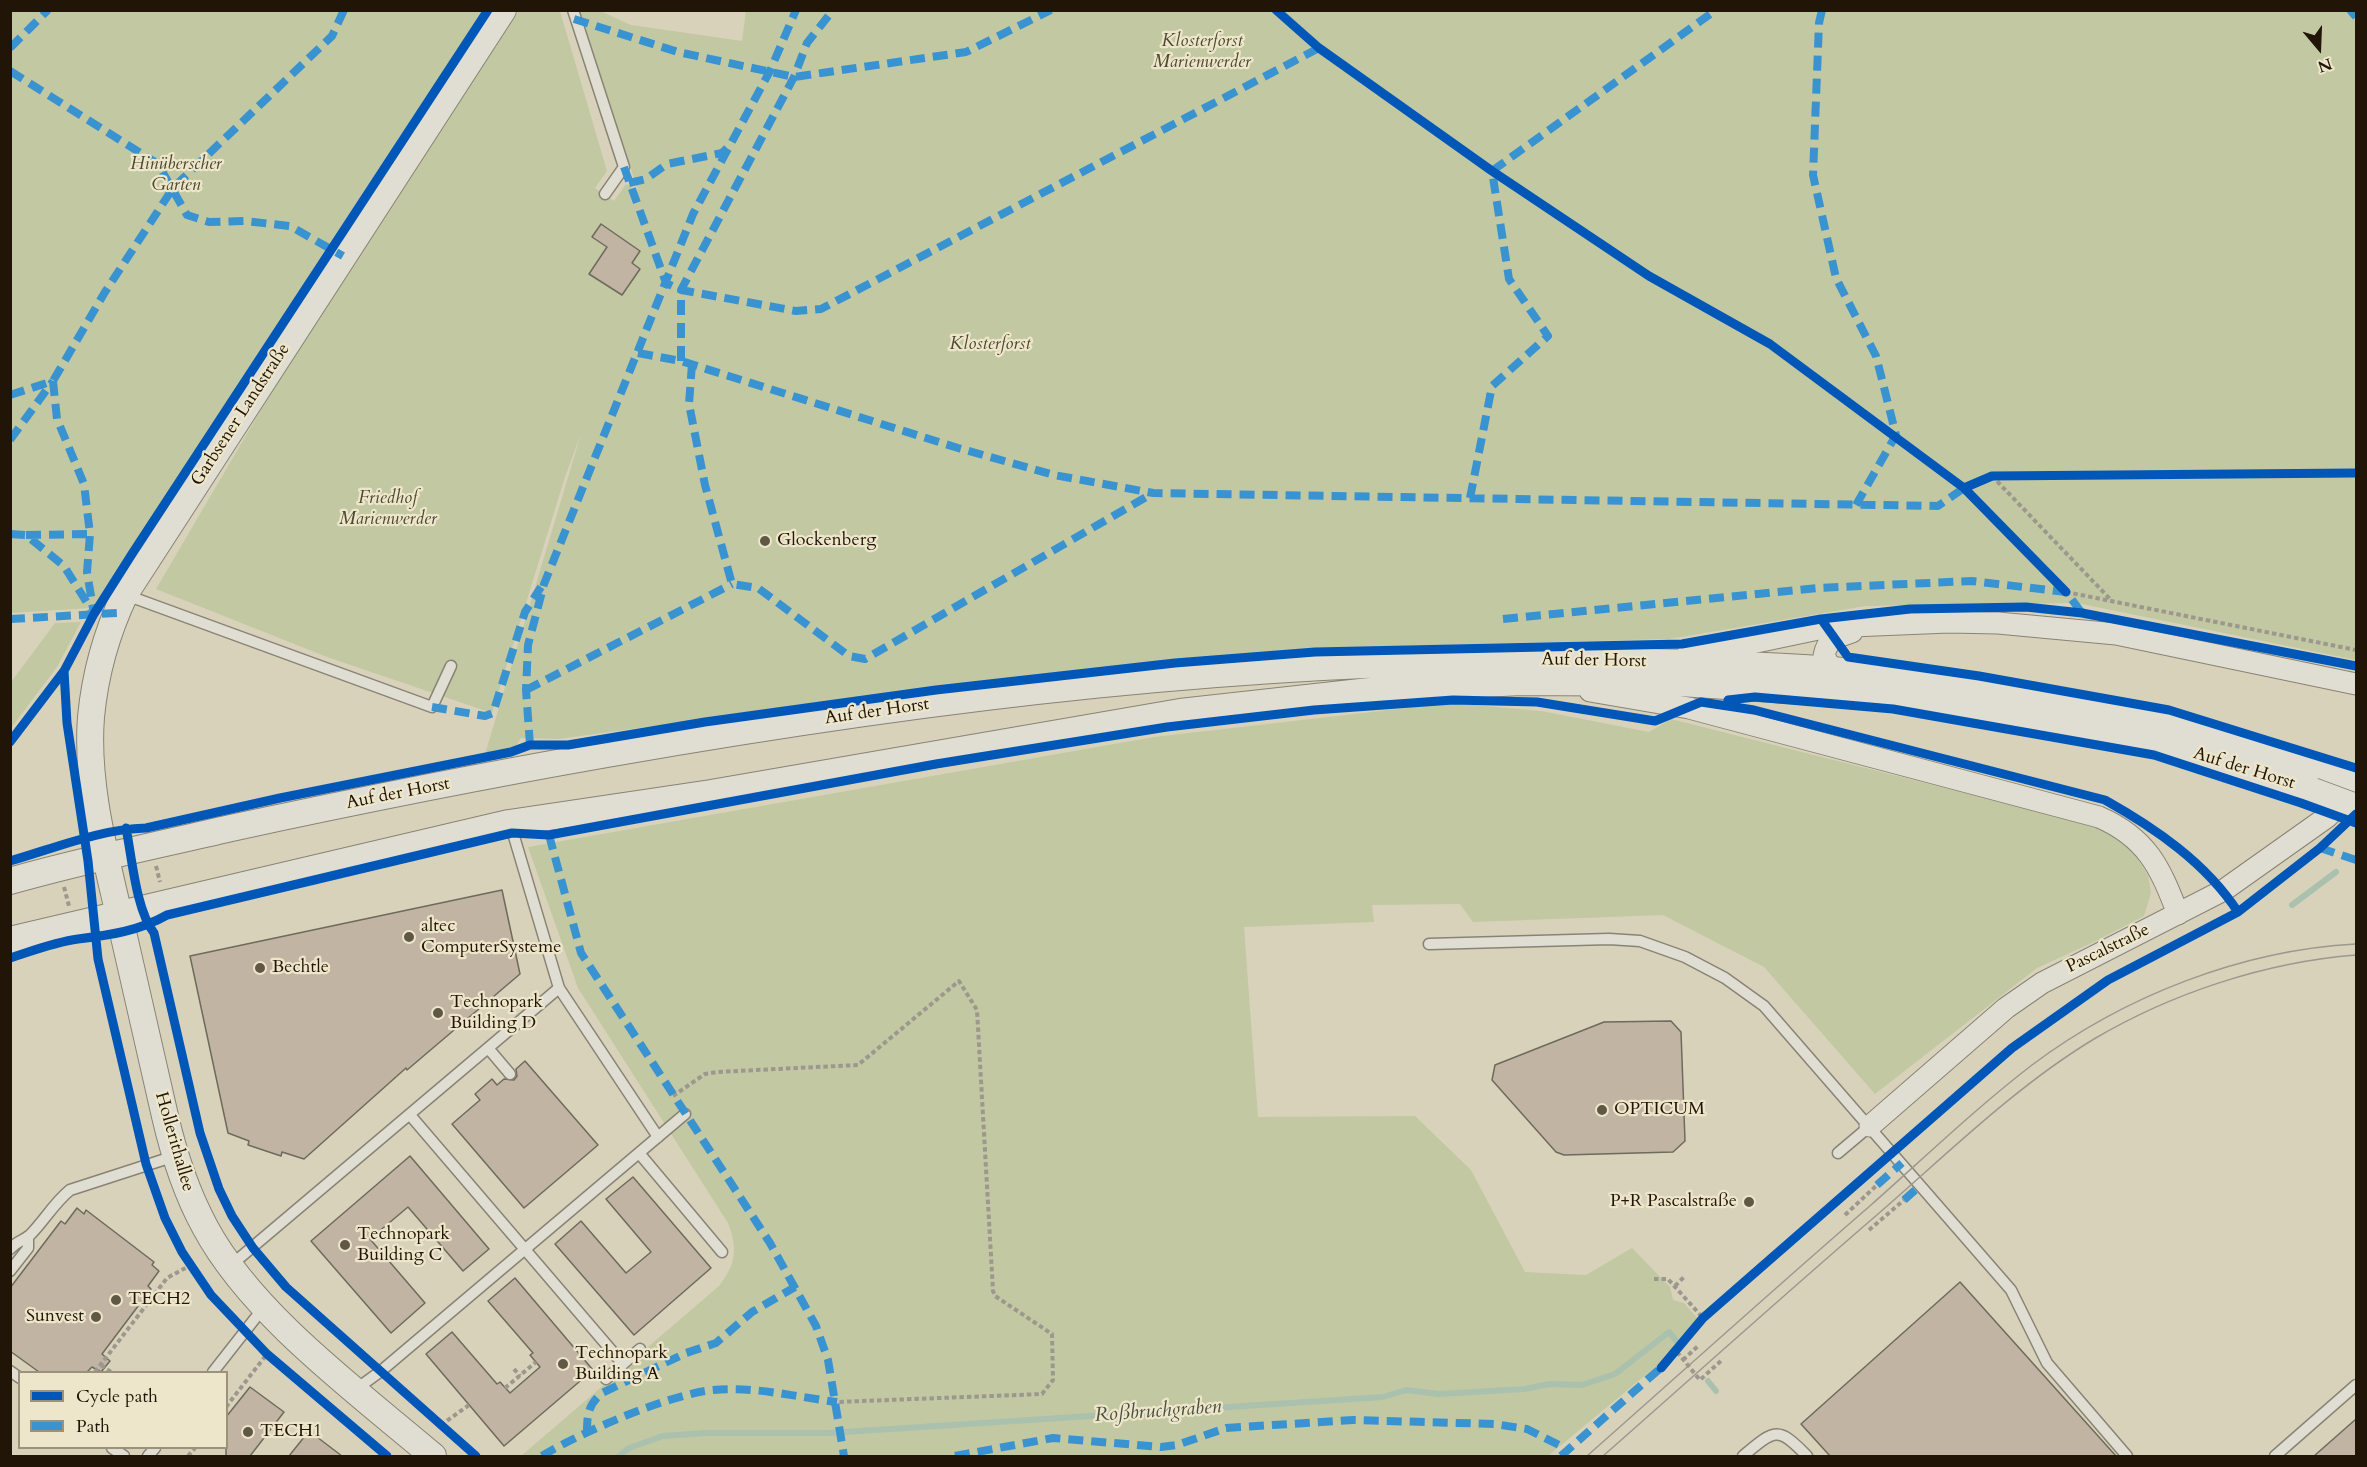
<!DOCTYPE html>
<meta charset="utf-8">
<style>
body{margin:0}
#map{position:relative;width:2367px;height:1467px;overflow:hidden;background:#d8d2bb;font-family:Cardo,serif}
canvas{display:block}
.frame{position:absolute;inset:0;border:12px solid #201506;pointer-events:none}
.legend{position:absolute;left:18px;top:1371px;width:210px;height:78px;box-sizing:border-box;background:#eee6ca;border:2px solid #9c927c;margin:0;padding:8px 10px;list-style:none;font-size:18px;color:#201506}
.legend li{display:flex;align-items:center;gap:12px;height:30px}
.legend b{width:30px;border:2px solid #9c927c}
.north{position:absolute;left:2289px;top:18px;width:60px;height:60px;-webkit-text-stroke:4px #eee6ca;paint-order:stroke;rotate:161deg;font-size:16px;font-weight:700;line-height:24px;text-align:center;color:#201506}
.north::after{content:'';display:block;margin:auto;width:21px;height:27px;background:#201506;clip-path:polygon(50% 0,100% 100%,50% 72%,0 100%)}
</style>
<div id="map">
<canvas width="2367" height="1467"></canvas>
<div class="frame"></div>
<ul class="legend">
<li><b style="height:8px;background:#0057b8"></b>Cycle path</li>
<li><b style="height:8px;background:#3a93d1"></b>Path</li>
</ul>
<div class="north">N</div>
</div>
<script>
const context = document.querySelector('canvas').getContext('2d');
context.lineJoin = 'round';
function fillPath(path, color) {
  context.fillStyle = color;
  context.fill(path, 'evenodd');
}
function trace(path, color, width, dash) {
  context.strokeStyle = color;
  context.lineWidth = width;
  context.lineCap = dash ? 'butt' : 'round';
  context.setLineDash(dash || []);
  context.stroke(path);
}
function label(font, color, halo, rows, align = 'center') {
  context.font = font + ' Cardo,serif';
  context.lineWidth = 4.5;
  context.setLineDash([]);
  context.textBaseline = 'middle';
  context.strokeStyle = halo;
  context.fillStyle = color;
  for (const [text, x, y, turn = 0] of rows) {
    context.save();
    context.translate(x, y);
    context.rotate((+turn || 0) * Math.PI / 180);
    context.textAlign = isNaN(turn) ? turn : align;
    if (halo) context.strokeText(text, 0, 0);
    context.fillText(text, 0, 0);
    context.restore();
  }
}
fillPath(new Path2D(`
 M746,10L2356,11V660L2077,603L1866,606L1669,639L1316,648L1173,661L936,688L558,739L521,738L515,747L485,754L581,434L565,477L492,713L327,657L156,589L330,292L519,11H560L607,171L595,188L614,201L626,184L638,191L580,11H600L631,25L742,41Z
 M11,11H483L312,270L107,607L11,613Z
 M81,622L57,667L11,728V682L55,623Z
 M1450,703L1541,711L1649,732L1671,719L2072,820L2117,835L2135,855L2148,875L2151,893L2144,916L2096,941L2037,968L1875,1094L1764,967L1663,915L1473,922L1460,904L1372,905L1374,922L1244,927L1258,1117L1415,1116L1471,1170L1525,1272L1586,1275L1632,1248L1670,1287L1673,1300L1684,1303L1699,1320L1660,1363L1548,1456H521L719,1286C736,1264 738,1249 728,1223L578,988L528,847L1154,737Z`), '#c2c8a2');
trace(new Path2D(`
 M2292,905L2336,872
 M1708,1381L1716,1391
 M619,1456L629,1448L663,1436L705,1433H829L1383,1397L1406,1390L1439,1394L1525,1389L1549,1384L1582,1385L1615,1374L1669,1332L1679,1344`), '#aac1ae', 6);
const building = new Path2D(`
 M601,224L640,251L632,263L640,269L622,295L589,274L607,247L592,237Z
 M502,890L520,974L407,1070L406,1068L304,1159L282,1152L281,1156L248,1145L249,1141L228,1133L190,956Z
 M1671,1021L1681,1032L1685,1141L1673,1152L1564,1155L1556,1152L1492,1080L1495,1065L1604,1022Z
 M525,1061L598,1145L524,1208L452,1124L480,1100L475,1094L492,1079L497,1085L504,1079L514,1080L517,1076L516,1069Z
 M410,1156L489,1249L463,1271L408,1207L370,1239L425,1303L391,1333L311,1241Z
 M633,1177L711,1268L634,1335L555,1244L581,1221L626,1273L651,1252L606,1199Z
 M77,1208L84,1214L86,1210L154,1262L152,1265L159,1271L148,1286L151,1289L102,1354L110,1361L101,1372L92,1367L87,1372H39L10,1351V1288L61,1221L65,1224Z
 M515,1278L593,1370L504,1446L426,1354L452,1332L497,1384L500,1382L510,1393L540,1367L530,1355L533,1353L488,1301Z
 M1960,1282L2116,1456H1830L1801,1424Z
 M250,1387L284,1412L250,1456H226V1417Z
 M2356,1419V1456H2314Z
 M309,1431L342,1456H289Z`);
fillPath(building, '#c1b4a2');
trace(building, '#6e6a5c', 1.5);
const service = new Path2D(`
 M573,10L624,167L605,194
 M126,595L432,707L451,666
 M510,823L559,988L658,1137
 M1429,944L1609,939L1640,941L1685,957L1725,978L1764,1006L2011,1290L2047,1363L2127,1456
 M488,1048L510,1074
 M410,1115L623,1364
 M639,1153L722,1252
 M1838,1153L1870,1126
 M10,1249C17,1241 23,1241 30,1235C44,1221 54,1203 70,1190L175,1156
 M230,1266L559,988
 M10,1271L28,1248V1237
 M10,1371L20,1378
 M213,1372L264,1307
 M606,1379L640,1349
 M355,1390L381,1371L685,1114
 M112,1448L124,1456
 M148,1456L155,1448
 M1743,1456C1775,1429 1778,1426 1807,1456
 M2275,1456L2356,1385`);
const minor = new Path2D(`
 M1685,657L1828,627L1949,622L1998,623L2116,634L2356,684
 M1832,670L1824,656C1827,639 1836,637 1852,632
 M1590,691L1689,708L2099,817C2147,838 2160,867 2178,914
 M1870,1126L2006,1008L2042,983L2224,890L2327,817L2352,792`);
const tertiary = new Path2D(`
 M10,881C83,860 158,845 231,828C356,801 481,776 607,754C932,697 1262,657 1593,661C1673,662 1753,664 1832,670C2011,685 2188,724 2356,785
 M10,940L509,823L711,793L1180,712L1388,689L1521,682L1680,683L1897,697L2041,719L2158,744L2313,791
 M433,1456C358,1392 252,1315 205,1227C186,1192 174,1155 165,1116C149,1046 133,976 117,906C103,846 86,780 91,717C95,675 107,632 125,594L503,10`);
trace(service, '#888375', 13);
trace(minor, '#888375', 23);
trace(tertiary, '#888375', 28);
trace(new Path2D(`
 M1992,476L2112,601
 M2066,592L2356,650
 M156,866L160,882
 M64,887L69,906
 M673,1096L705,1074L717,1072L858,1065L959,981L977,1010L993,1291L995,1296L1052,1334L1053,1380L1042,1394L837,1402
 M1845,1215L1877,1185
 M1869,1230L1904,1200
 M1654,1279H1668L1703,1318
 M1675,1286L1684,1277
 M1677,1352L1700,1380L1723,1359
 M1683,1360L1698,1346
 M101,1365L111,1372
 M514,1369L520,1376
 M95,1372L167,1278L191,1265
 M505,1388L536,1362
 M226,1407L267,1354
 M441,1425L469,1405
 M188,1456L195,1448`), '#9c988e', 4, [4.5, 3]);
trace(service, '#e0ded2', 10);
trace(minor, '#e0ded2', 21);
trace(tertiary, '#e0ded2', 26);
trace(new Path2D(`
 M1587,1456C1681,1373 1775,1288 1871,1205C1924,1158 1976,1108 2032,1065C2124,996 2242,950 2356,944
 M1603,1456C1695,1375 1785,1294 1878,1214C1946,1155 2016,1086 2094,1039C2172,993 2266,962 2356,955`), '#9c988e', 1.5);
const tertiaryBridge = new Path2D(`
 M2313,791L2356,807`);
trace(tertiaryBridge, '#888375', 28, []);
trace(tertiaryBridge, '#e0ded2', 26);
trace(new Path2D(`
 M1822,10L1819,23L1813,175L1836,278L1876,356L1896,435L1856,505
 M2350,10L2356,17
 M574,19L678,52L794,77L966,52L1051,10
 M10,48L48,10
 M10,71L158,164L187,215L209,222L245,221L290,226L343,256
 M624,167L666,283L681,290L796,311L821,309L1319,48
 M629,183L646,179L667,164L722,153L727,148
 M638,353L681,361L958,448L1054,475L1153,493L1938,506L1964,488
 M681,361V290L794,77L807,43L833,10
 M692,364L689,404L705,485L732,584L758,588L849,656L865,659L1153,493
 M53,381L57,419L84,484L90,534L87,572L94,614
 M10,395L53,381L105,292L173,188L332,36L344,10
 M10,440L53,381
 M1470,498L1492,386L1548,336L1509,279L1492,171L1716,10
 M10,534L26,535L64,566L91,609
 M26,535L90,534
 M10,619L117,613
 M1503,619L1818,588L1972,581L2066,592L2082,613
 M526,690L732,584
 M432,707L485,716L493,713L525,612L541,587
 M530,745L526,690L528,645L544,584L693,214L770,71L796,10
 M549,835L581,953L770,1243L816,1326L828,1360L844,1456
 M2320,848L2356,860
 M1877,1185L1902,1163
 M1904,1200L1921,1185
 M587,1433C587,1415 588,1405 602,1393L686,1353L716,1343L752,1312L795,1287
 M542,1456C579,1433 670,1394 713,1390C754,1386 796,1397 837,1402
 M955,1456L1053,1438L1161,1447L1177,1445L1226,1428L1353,1420L1494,1424L1527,1429L1569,1450
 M1561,1456L1664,1365`), '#3a93d1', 8, [15, 8]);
trace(new Path2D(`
 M1276,10L1319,48L1492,171L1649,276L1770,344L1964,488L1992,476L2356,473
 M1964,488L2066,592
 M1821,619L1848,657L1979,676L2169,710L2356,768
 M64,671L67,723L88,861L98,959L146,1164L165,1218L182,1252L211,1295L267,1354L387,1456
 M1728,700L1755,697L1893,709L2154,755L2301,803L2356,823
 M10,742L64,671L94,614L132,554L488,10
 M126,828C132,858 136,910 154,933L200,1133L219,1189L232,1216L253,1248L286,1287L476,1456
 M10,861C55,848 100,829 146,828L280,798L511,752L530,745H568L705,722L936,690L1175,663L1315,652L1682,644L1821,619L1910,609L2026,607L2082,613L2356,666
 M10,958C32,951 55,942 78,939C110,935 139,931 167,915L512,833L549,835L936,764L1167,727L1314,710L1453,700L1537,702L1655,721L1701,702L1754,710L2105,800C2155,828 2206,863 2238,912
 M1661,1368L1703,1318L2012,1048L2108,980L2238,912L2320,848L2356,814`), '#0057b8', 9);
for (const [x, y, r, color] of [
 [765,541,6,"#605745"],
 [409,937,6,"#605745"],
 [260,968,6,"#605745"],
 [438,1013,6,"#605745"],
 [1602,1110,6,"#605745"],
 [1749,1202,6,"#605745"],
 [345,1245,6,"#605745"],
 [116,1300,6,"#605745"],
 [96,1317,6,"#605745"],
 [563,1364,6,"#605745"],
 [248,1432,6,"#605745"]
]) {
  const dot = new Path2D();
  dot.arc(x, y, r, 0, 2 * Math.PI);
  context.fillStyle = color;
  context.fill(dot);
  trace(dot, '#eee6ca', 2);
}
label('italic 18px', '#4b482f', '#eee6ca', [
 ["Klosterforst",1202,42],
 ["Marienwerder",1202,63],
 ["Hinüberscher",176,165],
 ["Garten",176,186],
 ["Klosterforst",990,345],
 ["Friedhof",388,499],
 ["Marienwerder",388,520]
]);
label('18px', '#201506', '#eee6ca', [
 ["Garbsener Landstraße",241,415,-57],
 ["Auf der Horst",1594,661,1],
 ["Auf der Horst",877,712,-8],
 ["Auf der Horst",2244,769,17],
 ["Auf der Horst",398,794,-11],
 ["Pascalstraße",2108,949,-26],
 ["Hollerithallee",174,1142,74]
]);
label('18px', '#201506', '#eee6ca', [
 ["Glockenberg",777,541],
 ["altec",421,927],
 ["ComputerSysteme",421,948],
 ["Bechtle",272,968],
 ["Technopark",450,1003],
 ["Building D",450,1024],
 ["OPTICUM",1614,1110],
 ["P+R Pascalstraße",1737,1202,"right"],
 ["Technopark",357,1235],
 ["Building C",357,1256],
 ["TECH2",128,1300],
 ["Sunvest",84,1317,"right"],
 ["Technopark",575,1354],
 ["Building A",575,1375],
 ["TECH1",260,1432]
], 'left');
label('italic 20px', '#494f3f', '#eee6ca', [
 ["Roßbruchgraben",1158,1412,-4]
]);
</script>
